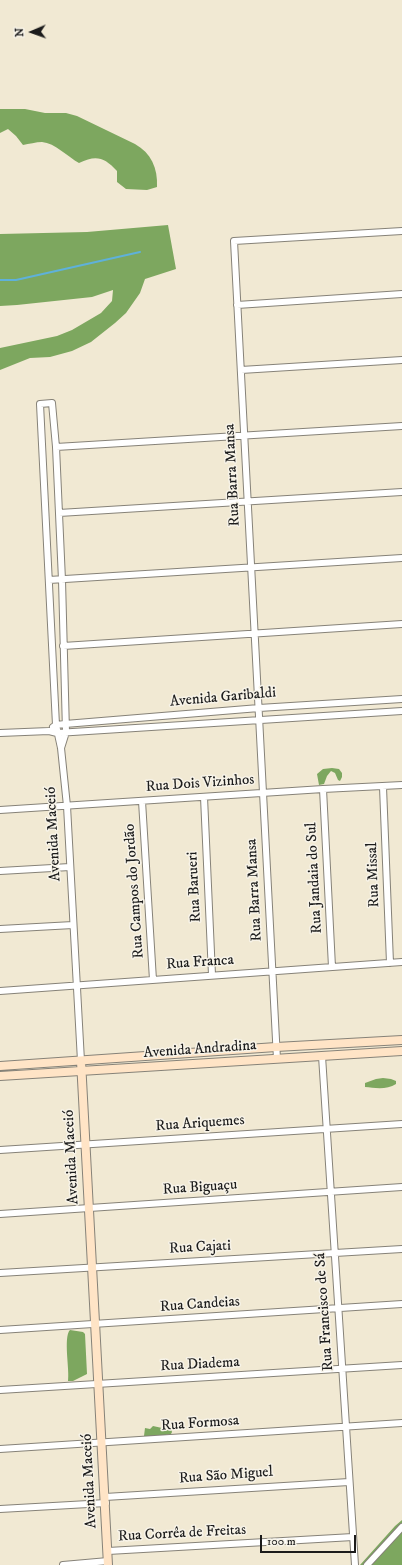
<!DOCTYPE html>
<meta charset="utf-8">
<style>
body{margin:0}
#map{position:relative;width:402px;height:1565px;overflow:hidden;background:#f1e9d3;font-family:"IM FELL DW Pica",serif}
canvas{display:block}
.north{position:absolute;left:12px;top:12px;width:40px;height:40px;-webkit-text-stroke:3px #f7f3e8;paint-order:stroke;rotate:268deg;font-size:11px;font-weight:700;line-height:16px;text-align:center;color:#1c1c1c}
.north::after{content:'';display:block;margin:auto;width:14px;height:18px;background:#1c1c1c;clip-path:polygon(50% 0,100% 100%,50% 72%,0 100%)}
.scale{position:absolute;left:260px;top:1535px;width:96px;height:18px;box-sizing:border-box;border:2px solid #1c1c1c;border-top:0;padding-left:5px;font-size:12px;line-height:14px;white-space:nowrap;color:#1c1c1c;-webkit-text-stroke:3px #f7f3e8;paint-order:stroke}
</style>
<div id="map">
<canvas width="402" height="1565"></canvas>
<div class="north">N</div>
<div class="scale">100 m</div>
</div>
<script>
const context = document.querySelector('canvas').getContext('2d');
context.lineJoin = 'round';
function fillPath(path, color) {
  context.fillStyle = color;
  context.fill(path, 'evenodd');
}
function trace(path, color, width, dash) {
  context.strokeStyle = color;
  context.lineWidth = width;
  context.lineCap = dash ? 'butt' : 'round';
  context.setLineDash(dash || []);
  context.stroke(path);
}
function label(font, color, halo, rows, align = 'center') {
  context.font = font + ' "IM FELL DW Pica",serif';
  context.lineWidth = 3;
  context.setLineDash([]);
  context.textBaseline = 'middle';
  context.strokeStyle = halo;
  context.fillStyle = color;
  for (const [text, x, y, turn = 0] of rows) {
    context.save();
    context.translate(x, y);
    context.rotate((+turn || 0) * Math.PI / 180);
    context.textAlign = isNaN(turn) ? turn : align;
    if (halo) context.strokeText(text, 0, 0);
    context.fillText(text, 0, 0);
    context.restore();
  }
}
fillPath(new Path2D(`
 M0,109H25L45,113H66L77,116L135,144C151,153 158,168 157,187L147,190L126,189L117,182V171C104,157 96,155 79,163C68,157 55,143 42,142C36,142 29,144 23,145L16,136L8,129L0,133Z
 M168,225L176,269L145,279L140,293L126,313L115,323L91,342L72,351L50,357L30,358L0,370V348L57,336L72,330L101,313L112,301L113,290L92,297L17,305L0,306V234L87,232Z
 M332,768L339,769L342,773V777L340,781L338,780L335,773L331,771L327,776L324,784L319,785L317,774L323,769Z
 M383,1078L391,1079L396,1081V1084C387,1090 375,1088 365,1087V1083L376,1079Z
 M70,1330L83,1332L85,1334L87,1374L73,1381H68C70,1371 63,1337 70,1330Z
 M153,1426L162,1428L170,1426L172,1432L171,1434L160,1436H144L145,1428L150,1429Z
 M402,1520V1565H360L395,1526Z`), '#7da75f');
trace(new Path2D(`
 M0,280H16L140,252`), '#5fb1da', 2);
const street = new Path2D(`
 M237,305L402,294
 M241,370L402,360
 M56,447L402,426
 M59,513L402,492
 M49,580L402,558
 M63,646L402,624
 M53,727L56,725L65,724L259,708L402,699
 M0,733L49,731L57,733L402,711
 M61,748L66,732L62,580L56,447L52,403L40,404L56,725L61,748L67,806L81,1061
 M383,787L390,963
 M323,789L332,967
 M204,797L212,975
 M142,801L153,980
 M0,810L323,789L402,785
 M0,871L70,867
 M0,929L73,925
 M0,991L402,962
 M322,1056L355,1565
 M277,1059L234,241L402,231
 M0,1150L402,1124
 M0,1214L402,1187
 M0,1273L402,1249
 M0,1330L402,1304
 M0,1390L402,1365
 M0,1449L402,1423
 M105,1497L349,1482
 M0,1509L106,1503
 M108,1551L353,1537
 M63,1565L108,1561
 M367,1565L402,1527`);
const secondary = new Path2D(`
 M81,1061L108,1565
 M0,1066L276,1047L402,1040
 M0,1076L402,1051`);
trace(street, '#868278', 8);
trace(secondary, '#868278', 10);
trace(street, '#fff', 6);
trace(secondary, '#ffe4c6', 8);
label('15px', '#1c1c1c', '#f7f3e8', [
 ["Rua Barra Mansa",233,475,-93],
 ["Avenida Garibaldi",223,698,-5],
 ["Rua Dois Vizinhos",200,784,-4],
 ["Avenida Maceió",54,834,-93],
 ["Rua Missal",374,875,-92],
 ["Rua Jandaia do Sul",315,878,-93],
 ["Rua Barueri",195,887,-93],
 ["Rua Barra Mansa",255,890,-93],
 ["Rua Campos do Jordão",135,891,-94],
 ["Rua Franca",200,963,-4],
 ["Avenida Andradina",200,1050,-4],
 ["Rua Ariquemes",200,1124,-4],
 ["Avenida Maceió",72,1157,-93],
 ["Rua Biguaçu",200,1188,-4],
 ["Rua Cajati",200,1248,-3],
 ["Rua Candeias",200,1305,-4],
 ["Rua Francisco de Sá",325,1312,-94],
 ["Rua Diadema",200,1365,-3],
 ["Rua Formosa",200,1424,-4],
 ["Rua São Miguel",226,1476,-4],
 ["Avenida Maceió",90,1481,-93],
 ["Rua Corrêa de Freitas",182,1534,-3]
]);
</script>
